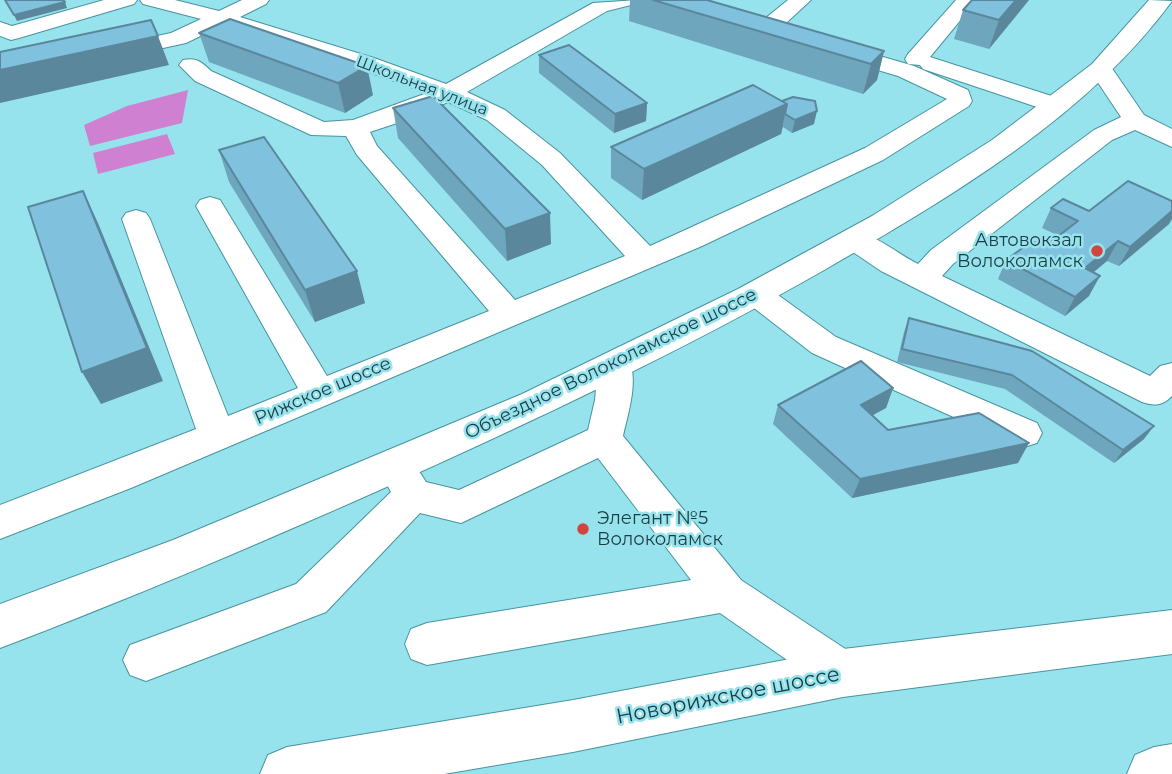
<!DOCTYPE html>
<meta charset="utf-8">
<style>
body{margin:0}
canvas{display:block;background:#96e3ee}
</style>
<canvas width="1172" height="774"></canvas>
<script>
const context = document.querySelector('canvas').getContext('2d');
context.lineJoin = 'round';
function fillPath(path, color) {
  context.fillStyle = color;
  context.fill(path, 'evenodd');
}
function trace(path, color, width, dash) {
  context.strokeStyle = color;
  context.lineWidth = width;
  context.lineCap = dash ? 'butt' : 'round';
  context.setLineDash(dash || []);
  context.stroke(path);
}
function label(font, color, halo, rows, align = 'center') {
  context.font = font + ' Montserrat,sans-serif';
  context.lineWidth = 5;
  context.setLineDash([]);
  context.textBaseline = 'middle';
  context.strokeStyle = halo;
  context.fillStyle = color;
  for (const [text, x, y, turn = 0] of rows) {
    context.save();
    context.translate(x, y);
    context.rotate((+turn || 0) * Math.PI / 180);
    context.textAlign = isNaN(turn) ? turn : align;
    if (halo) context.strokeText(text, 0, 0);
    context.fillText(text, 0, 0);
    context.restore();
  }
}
fillPath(new Path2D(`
 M188,90L182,123L90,146L84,125L127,106Z
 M167,134L175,154L98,174L93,153Z`), '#d080d0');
const minor = new Path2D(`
 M104,0H137L134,4L19,38L11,40L0,36V22L12,26Z
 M140,0H175L219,11L242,0H269L266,4L240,17L374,58L446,84L593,3L638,0L635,4L607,11L467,92L505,110L560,153L650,246L865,148L947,99L898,76L827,55L824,50L827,45L835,43L914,66L968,90L972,101L969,106L883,160L702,246L131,488L0,539V505L196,429L122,219L126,213L136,210L146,213L150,219L228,416L298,388L196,206L200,200L210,197L220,200L327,376L489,311L357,155L346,136L311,135L195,81L179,65L183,60C196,57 202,62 211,71L324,122L353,120L427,93L358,68L223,25L186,43L113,59L105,57L102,52L105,47L171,33L201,19L143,4ZM448,102L487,120L542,165L625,256L515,300L377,146L370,132L406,120Z
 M788,0H811L773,35H757L754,30L757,25Z
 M956,0H977L930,57L1064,100L1067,105L1064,110L1055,112L1046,110L923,69L920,65L908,64L905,59L908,54Z
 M1101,62L1109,64L1144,115L1172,129V147L1135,130L1112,140L953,264L942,276L1150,376L1160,366L1172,363V396C1162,406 1154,406 1142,402L881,271L844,246L839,240L844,234C869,227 895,253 918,264L931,250L1094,130L1121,117L1089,69L1093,64Z
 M756,284L767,287L836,337L1037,423L1042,433L1037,443L1024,447L1011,443L812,353L745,301L740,294L745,287Z
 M615,353L627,356C640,378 628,413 623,436L741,580L859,658L866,673L859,688L843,695L827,688L720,613L427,665L411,659L405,644L411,629L427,623L691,580L598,458L461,523L420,513L326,612L146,681L130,675L123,660L130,645L296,584L391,492L381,474L386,463C410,455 414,463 426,482L459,490L588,430L595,400L598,365L603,356Z`);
const major = new Path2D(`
 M1149,0L1172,1C1087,117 949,198 826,269C682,351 534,421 382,489C256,545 129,599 0,648V604L173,540L522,394L738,289L872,216L992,140L1092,64Z`);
const highway = new Path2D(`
 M1172,610V654L843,697L573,752L444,774H260L268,755L287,747L573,700L843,649Z
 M1172,744V774H1127L1135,755L1154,747Z`);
trace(minor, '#47949e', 2);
trace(major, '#47949e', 2);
trace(highway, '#47949e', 2);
fillPath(minor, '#fff');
fillPath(major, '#fff');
fillPath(highway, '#fff');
fillPath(new Path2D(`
 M630,0H707L884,51L877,80L863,94L629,21Z
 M972,0H1029L989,49L954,39L963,10Z
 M199,33L373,95L345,113L209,62Z
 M539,55L647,103L646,121L614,133L539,73Z
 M753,85L814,124L792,133L783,127L781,134L642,200L611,178V147Z
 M393,108L551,244L507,261L398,138Z
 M219,150L365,303L315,322L229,182Z
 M1051,208L1089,211L1169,224L1119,266L1107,261L1093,272L1089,296L1065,316L998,279L1006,260L1044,247L1059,236L1042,228Z
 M909,318L1144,439L1114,463L1005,389L897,362L904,332Z
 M893,388L886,408L872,415L888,430L1018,463L852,498L773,424L778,405Z`), '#6ea6be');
fillPath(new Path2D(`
 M1016,0H1029L989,49L999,20Z
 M65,2L67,8L17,21L14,15Z
 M158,36L169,65L0,103V70Z
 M884,51L877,80L863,94L871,64Z
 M367,66L373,95L345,113L338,83Z
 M647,103L646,121L614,133L615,114Z
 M787,104L781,134L642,200L644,169Z
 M817,111L814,124L792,133L795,120Z
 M83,191L98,223L163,381L101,404L82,372Z
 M1172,211V219L1169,224L1119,266L1130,247Z
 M550,213L551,244L507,261L505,229Z
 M1118,241L1107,261L1075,288L1085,268Z
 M357,271L365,303L315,322L305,290Z
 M1100,276L1089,296L1065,316L1075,297Z
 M893,388L886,408L855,425L861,405Z
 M1154,426L1144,439L1114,463L1123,450Z
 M1029,443L1018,463L852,498L860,479Z`), '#5a879b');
const building = new Path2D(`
 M5,0H63L65,2L14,15Z
 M653,0H707L884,51L871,64Z
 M972,0H1016L999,20L963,10Z
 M230,19L367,66L338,83L199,33Z
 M151,20L158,36L0,70V52Z
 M569,45L647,103L615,114L539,55Z
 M753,85L787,104L644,169L611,147Z
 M433,96L550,213L505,229L393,108Z
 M793,97L815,101L817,111L795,120L785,114L787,104L782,101Z
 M264,137L357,271L305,290L219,150Z
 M1128,181L1172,201V211L1130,247L1118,241L1085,268L1100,276L1075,297L1006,260L1032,241L1044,247L1078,221L1051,208L1063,199L1089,211Z
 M83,191L147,348L82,372L28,207Z
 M909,318L1032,351L1154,426L1123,450L1012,375L902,349Z
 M861,361L893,388L861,405L888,430L979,413L1029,443L860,479L778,405Z`);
fillPath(building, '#80c1dd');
trace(building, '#5a879b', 2);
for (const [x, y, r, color] of [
 [1097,251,7,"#d3443d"],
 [583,529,7,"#d3443d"]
]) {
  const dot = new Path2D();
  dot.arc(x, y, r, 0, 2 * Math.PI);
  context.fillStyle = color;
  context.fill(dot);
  trace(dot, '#96e3ee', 2.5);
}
label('16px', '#1c3c41', '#96e3ee', [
 ["Школьная улица",422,86,21]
]);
label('18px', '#1c3c41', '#96e3ee', [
 ["Автовокзал",1083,241],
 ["Волоколамск",1083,262],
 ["Элегант №5",597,519,"left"],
 ["Волоколамск",597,540,"left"]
], 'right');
label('18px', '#1c3c41', '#96e3ee', [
 ["Объездное Волоколамское шоссе",611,364,-26],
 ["Рижское шоссе",323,391,-23]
]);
label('21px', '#1c3c41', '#96e3ee', [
 ["Новорижское шоссе",728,696,-11]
]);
</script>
